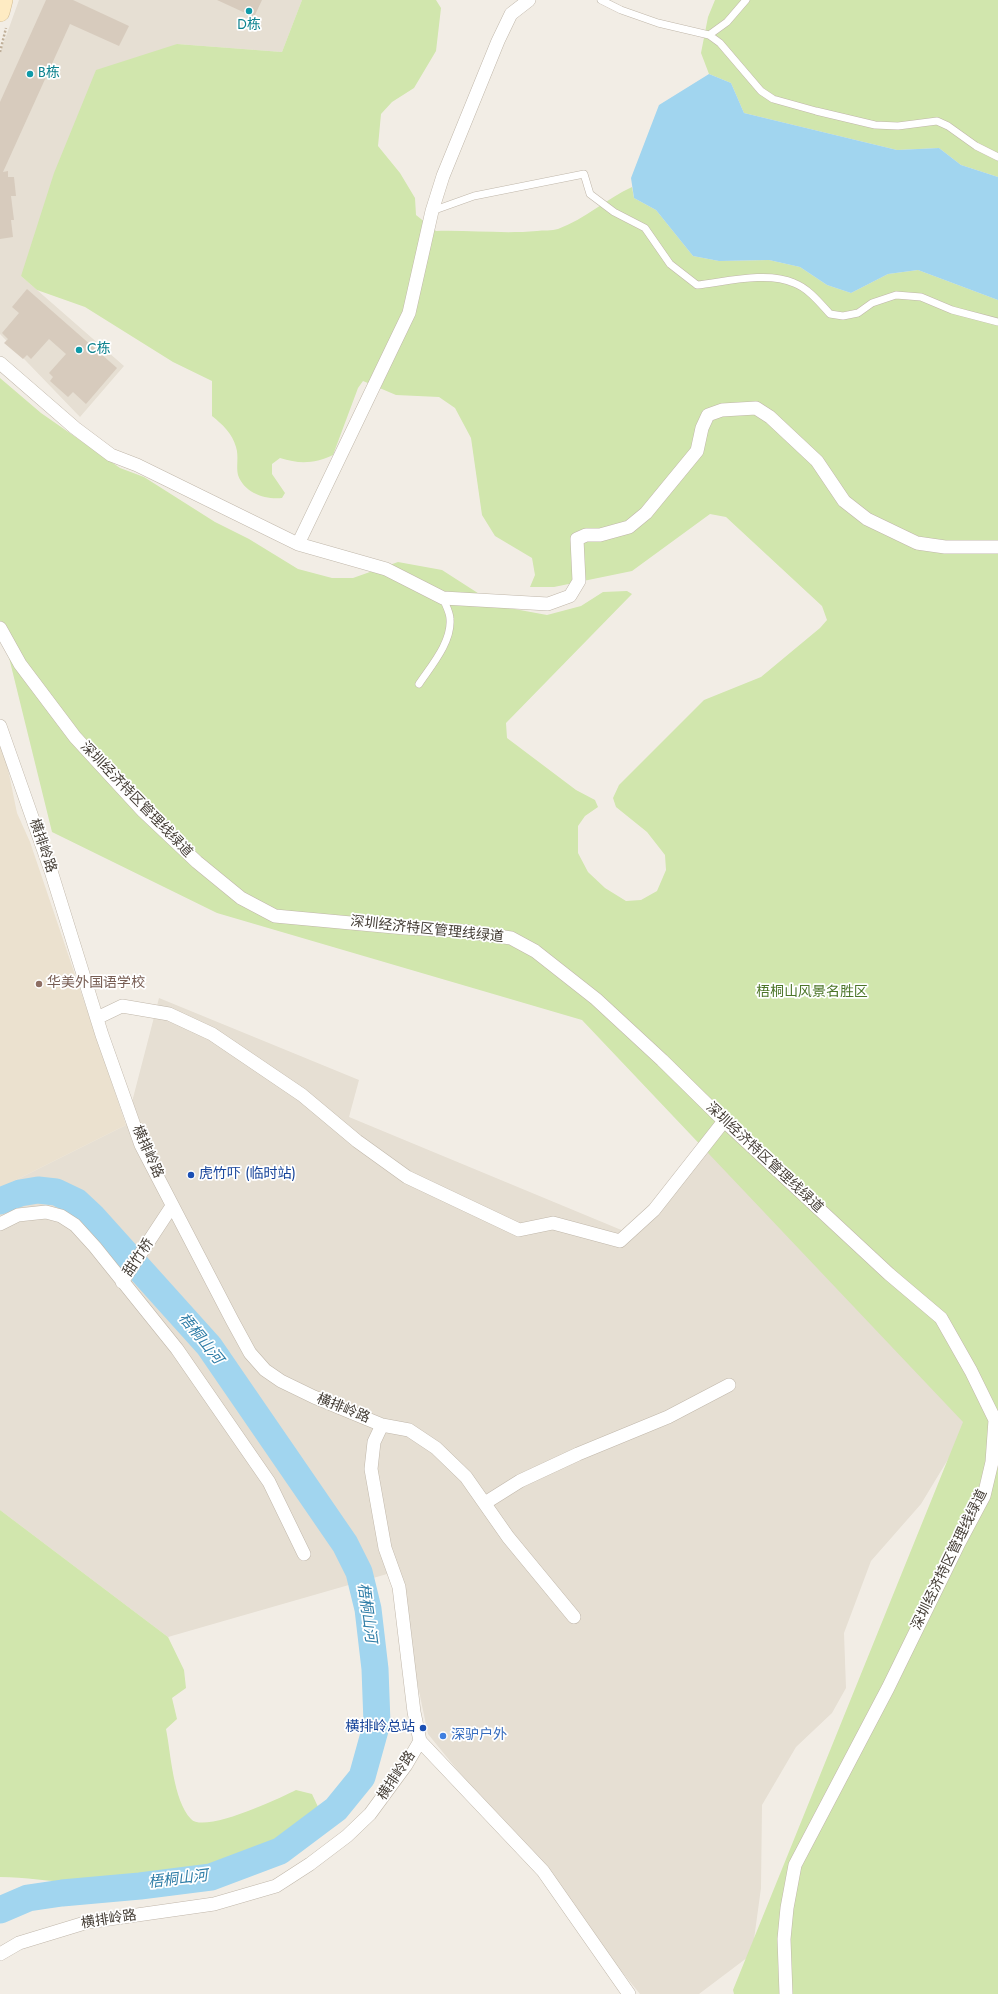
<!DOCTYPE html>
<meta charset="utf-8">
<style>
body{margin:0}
canvas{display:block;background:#f2ede5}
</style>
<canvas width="998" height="1994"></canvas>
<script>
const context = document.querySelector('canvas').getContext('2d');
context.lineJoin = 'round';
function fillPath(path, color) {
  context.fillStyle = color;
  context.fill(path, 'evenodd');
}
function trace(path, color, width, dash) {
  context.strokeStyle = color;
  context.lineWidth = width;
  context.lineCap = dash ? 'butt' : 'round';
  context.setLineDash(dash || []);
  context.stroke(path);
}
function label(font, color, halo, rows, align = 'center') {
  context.font = font + ' Jost,"Noto Sans SC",sans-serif';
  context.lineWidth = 3.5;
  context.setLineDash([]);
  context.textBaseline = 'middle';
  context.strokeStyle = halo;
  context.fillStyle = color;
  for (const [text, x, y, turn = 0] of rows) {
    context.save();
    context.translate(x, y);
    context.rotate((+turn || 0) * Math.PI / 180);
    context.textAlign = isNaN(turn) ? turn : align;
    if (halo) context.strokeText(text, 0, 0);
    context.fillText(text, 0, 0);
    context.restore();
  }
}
fillPath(new Path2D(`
 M19,0H302L282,52L177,44L21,276L124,366L80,417L0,334V53Z
 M159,998L359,1080L349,1117L631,1234L701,1139L973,1418L921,1504L871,1561L844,1633L846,1688L832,1713L796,1747L762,1805L761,1888L752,1954L699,1994H640L428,1734L394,1572L168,1637L0,1510V1188L126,1125Z`), '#e6dfd3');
fillPath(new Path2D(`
 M0,730L17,813L30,842L126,1125L0,1188Z`), '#ebe1cf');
fillPath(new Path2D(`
 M302,0H436L441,8L436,51L414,88L392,102L381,114L378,146L400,173L415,198L416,215L436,231C470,230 503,234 537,231C543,230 552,231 558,229C585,219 606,199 632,187L634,198L656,210L693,256L719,261L769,260L800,267L827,285L851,293L888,274L918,270L998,300V1994H734L733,1990L963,1422L582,1020L217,913L52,832L0,621V378L41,413L120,468L144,477L215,522L249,539L298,569L332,578H353L398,562L442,570L498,606L547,615L581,606L603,592L627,591L632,594L506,723L507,738L576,790L595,800L598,807L585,816L578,826V853L588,872L605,888L626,901L641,900L657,891L666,870L665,855L647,832L616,807L613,798L619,785L704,700L761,677L820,628L827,620L822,606L726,517L710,514L632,571L554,587H530L535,575L532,558L495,536L482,515L471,438L455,408L439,397L396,395L363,381L358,388L333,455C314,464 299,464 280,458L272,464V474L285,493L282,498C266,500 244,493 238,475C236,467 239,456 236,447C232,433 223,425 212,416V381L173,362L85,307L37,290L21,276L54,173L96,70L177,44L282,52Z
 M715,0H998V177L961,165L939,148L897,150L744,113L731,83L709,74L701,53L708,17Z
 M0,1510L168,1637L184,1670L186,1688L172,1698L177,1719L166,1729C171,1754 173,1800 191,1819C204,1834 280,1798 296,1790L312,1794L319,1809C316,1823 301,1831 290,1838C233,1874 142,1883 76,1882C50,1882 25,1877 0,1877Z`), '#d1e6ad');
fillPath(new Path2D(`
 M709,74L731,83L744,113L897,150L939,148L961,165L998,177V300L918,270L888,274L851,293L827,285L800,267L769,260L719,261L693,256L656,210L634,198L631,178L659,105Z`), '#a1d5ef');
trace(new Path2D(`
 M0,1201L20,1193L38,1190L56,1192L77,1202L92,1216L209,1346L345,1544L359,1572L368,1609L375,1669L377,1723L362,1777L336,1809L280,1851L211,1877L140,1886L62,1893L28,1898L0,1910`), '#a1d5ef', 27);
fillPath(new Path2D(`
 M46,0H73L129,26L119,46L70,24L3,172L8,171V177H14L16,196H11L14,220H11L13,237L0,239V102Z
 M217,0H262L254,17Z
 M27,289L117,368L86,404L73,392L68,397L50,381L53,377L49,373L66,354L49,339L31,359L27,355L23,359L4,343L8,339L2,333L19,313L12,307Z`), '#d7cbbd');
const lane = new Path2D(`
 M601,0L621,10L658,23L709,35L720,43L761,91L773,99L816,111L875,125L898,126L937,121L948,126L976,146L998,157
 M709,35L727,22L746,0
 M432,211L474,196L584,174L590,194L614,212L645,228L670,264L697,285C725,282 767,271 794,283C808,288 820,303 830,314L843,316L858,313L872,303L896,295L921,297L952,310L998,322
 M419,684C431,666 452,642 450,619C450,612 445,604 443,598`);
const street = new Path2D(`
 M0,363L75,428L111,455L137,465L298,544L386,569L443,598L548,604L570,596L579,581L577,539L586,535H600L629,527L646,513L697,451L702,428L708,415L722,410L756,408L770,417L817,461L844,501L867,519L917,543L945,547H998
 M298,544L409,313L432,211L443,176L498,41L511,14L529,0
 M0,628L20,664L75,737L143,811L197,862L241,898L275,916L405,928L463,931L511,938L535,951L596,999L662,1060L719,1116L889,1274L941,1318L971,1371L995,1420L992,1462L984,1496L959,1543L888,1688L795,1865L787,1908L784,1939L786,1994
 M0,726L51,871L102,1035L141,1145L232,1320L250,1353L265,1370L281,1381L314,1397L382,1425L374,1442L371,1469L385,1548L399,1587L414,1712L420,1741L406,1765L370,1814L347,1836L310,1864L276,1886L214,1904L88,1922L19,1943L0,1954
 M97,1018L122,1006L169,1014L212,1034L302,1095L357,1141L407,1177L519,1230L553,1223L620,1241L654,1210L724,1121
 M0,1224L18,1215L46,1212L61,1216L75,1225L95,1247L177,1349L269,1482L304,1554
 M122,1282L172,1206
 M382,1425L409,1430L436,1448L466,1477L508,1537L574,1617
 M485,1503L520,1481L578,1454L668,1417L729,1385
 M420,1741L543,1871L629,1994`);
const secondary = new Path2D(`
 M0,12L3,0`);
trace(lane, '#c0b7aa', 8);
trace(street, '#c0b7aa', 14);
trace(secondary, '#d2bd95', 20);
trace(new Path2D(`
 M0,52L6,28`), '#bfaf99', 2.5, [2, 2]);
trace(lane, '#fff', 7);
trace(street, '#fff', 13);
trace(secondary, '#feebc3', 19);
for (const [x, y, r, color] of [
 [249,11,4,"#0f9aa8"],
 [30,74,4,"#0f9aa8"],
 [79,350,4,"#0f9aa8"],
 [39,984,4,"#8d6e63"],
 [191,1175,4,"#1a4fb4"],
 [423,1728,4,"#1a4fb4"],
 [443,1736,4,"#3f7fe0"]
]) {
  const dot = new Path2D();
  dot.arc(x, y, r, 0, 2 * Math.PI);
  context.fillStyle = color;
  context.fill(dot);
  trace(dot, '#fff', 1.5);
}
label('14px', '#0d838f', '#fff', [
 ["D栋",249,26,"center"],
 ["B栋",38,74],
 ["C栋",87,350]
], 'left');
label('14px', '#443d35', '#fff', [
 ["深圳经济特区管理线绿道",136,800,46],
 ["横排岭路",42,846,71],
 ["深圳经济特区管理线绿道",427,930,6],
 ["横排岭路",147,1152,66],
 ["深圳经济特区管理线绿道",764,1158,43],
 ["甜竹桥",139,1258,-56],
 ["横排岭路",343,1409,22],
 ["深圳经济特区管理线绿道",950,1560,-64],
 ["横排岭路",397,1776,-56],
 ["横排岭路",109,1920,-9]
]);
label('14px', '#785e54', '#fff', [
 ["华美外国语学校",47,984]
], 'left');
label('14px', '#4c7529', '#fff', [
 ["梧桐山风景名胜区",812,993]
]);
label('14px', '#164399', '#fff', [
 ["虎竹吓 (临时站)",199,1175],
 ["横排岭总站",415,1728,"right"]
], 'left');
label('14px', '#366cbe', '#fff', [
 ["深驴户外",451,1736]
], 'left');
label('italic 15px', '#2e7da7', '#fff', [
 ["梧桐山河",200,1339,51],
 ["梧桐山河",366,1613,82],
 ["梧桐山河",178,1880,-7]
]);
</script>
